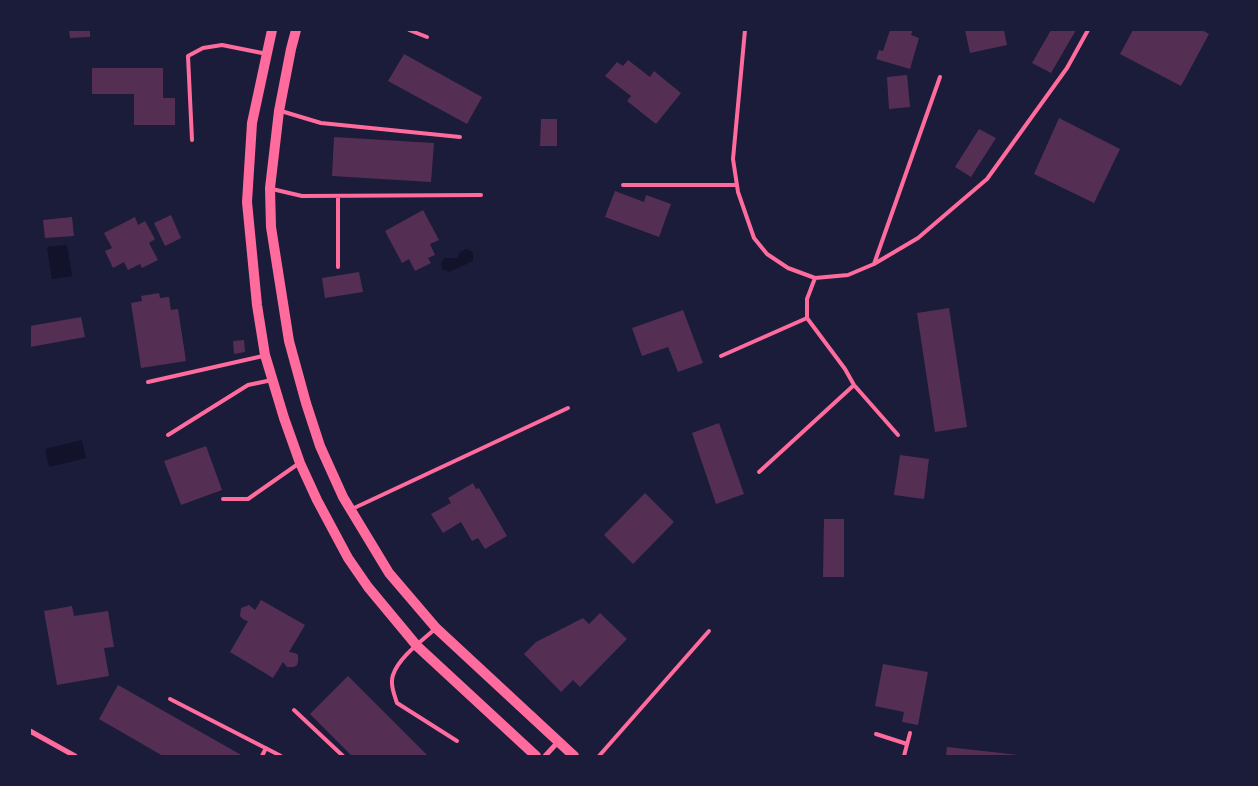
<!DOCTYPE html>
<style>
body{margin:0}
#map{position:relative;width:1258px;height:786px;overflow:hidden;background:#1b1b3a;font-family:Roboto,sans-serif}
canvas{display:block}
.frame{position:absolute;inset:0;border:31px solid #1b1b3a;pointer-events:none}
</style>
<div id="map">
<canvas width="1258" height="786"></canvas>
<div class="frame"></div>
</div>
<script>
const context = document.querySelector('canvas').getContext('2d');
context.lineJoin = 'round';
function fillPath(path, color) {
  context.fillStyle = color;
  context.fill(path, 'evenodd');
}
function trace(path, color, width, dash) {
  context.strokeStyle = color;
  context.lineWidth = width;
  context.lineCap = dash ? 'butt' : 'round';
  context.setLineDash(dash || []);
  context.stroke(path);
}
fillPath(new Path2D(`
 M67,245L72,276L52,279L47,247Z
 M466,249L473,252V261L449,272L442,269L441,263L444,258H457L460,252Z
 M82,440L86,458L49,467L45,449Z`), '#12122b');
fillPath(new Path2D(`
 M69,30H90V37L70,38Z
 M890,30H913L911,35L919,38L910,69L876,59L879,50L883,51Z
 M965,30H1004L1007,45L970,53Z
 M1051,30H1076L1051,73L1032,63Z
 M1133,30H1202L1209,34L1181,86L1120,54Z
 M404,54L482,97L467,124L388,81Z
 M628,60L650,77L654,71L681,93L656,124L627,101L631,96L605,76L617,62L623,66Z
 M92,68H163V98H175V125H134V94H92Z
 M907,75L910,107L889,109L887,77Z
 M1059,118L1120,149L1094,203L1034,174Z
 M541,119H557V146H540Z
 M979,129L996,138L971,177L955,167Z
 M334,137L434,143L431,182L332,176Z
 M615,191L644,202L646,195L671,204L659,237L605,217Z
 M423,210L439,240L430,244L435,255L428,258L431,263L415,271L409,259L402,263L385,231Z
 M171,215L181,238L165,246L154,223Z
 M72,217L74,236L45,238L43,220Z
 M135,217L138,225L145,221L155,239L149,243L158,260L142,268L140,264L128,270L124,262L113,268L105,251L112,248L104,233Z
 M359,272L363,292L325,298L322,278Z
 M159,293L160,298L169,297L171,310L178,309L186,361L141,368L131,303L142,301L141,296Z
 M949,308L967,427L935,432L917,313Z
 M683,310L703,363L678,372L668,347L642,356L632,328Z
 M81,317L85,337L30,347V326Z
 M244,340L245,352L234,354L233,341Z
 M719,423L744,494L716,504L692,433Z
 M206,446L222,490L181,505L164,461Z
 M900,455L929,459L924,499L894,495Z
 M473,483L476,489L479,488L507,536L485,549L478,538L472,541L461,522L443,533L431,514L451,503L448,498Z
 M645,493L674,522L633,564L604,535Z
 M824,519H844V577H823Z
 M261,600L305,625L289,652L295,653L298,655V662L297,665L294,667H287L283,662L273,678L230,652L248,621L244,620L240,616L241,608L249,605L255,610Z
 M72,606L74,616L108,611L114,647L104,648L109,676L57,685L44,611Z
 M600,613L627,639L580,687L573,680L561,692L524,654L536,642L583,618L589,624Z
 M883,664L928,672L918,725L902,722L904,712L875,706Z
 M348,676L428,756H352L310,714Z
 M118,685L243,756H163L99,719Z
 M947,747L1019,755V756H946Z`), '#542f53');
trace(new Path2D(`
 M409,30L427,37
 M745,30L733,159L738,192L754,238L767,254L788,268L815,278L848,275L874,264L918,238L987,179L1067,68L1088,30
 M281,111L321,123L460,137
 M192,140L188,56L203,48L222,45L267,54
 M623,185H737
 M272,189L302,196L481,195
 M338,196V267
 M874,264L940,77
 M815,278L807,299V318L845,369L854,385L898,435
 M721,356L807,318
 M148,382L263,356
 M168,435L248,385L272,380
 M759,472L854,385
 M223,499H248L298,464
 M352,509L568,408
 M436,628C422,641 399,657 393,675C390,684 394,694 397,703L457,741
 M170,699L281,756
 M294,710L343,756
 M876,734L907,744
 M262,756L266,748
 M599,756L709,631
 M904,756L910,733`), '#ff6b9d', 4);
trace(new Path2D(`
 M30,731L75,756
 M545,756L558,742`), '#ff6b9d', 5);
trace(new Path2D(`
 M272,30L252,123L247,202L257,305L265,355L284,418L300,463L317,500L348,558L368,587L417,646L536,756
 M296,30L291,49L279,111L270,188L271,227L289,341L306,403L320,446L343,497L389,573L436,628L574,756`), '#ff6b9d', 10);
</script>
